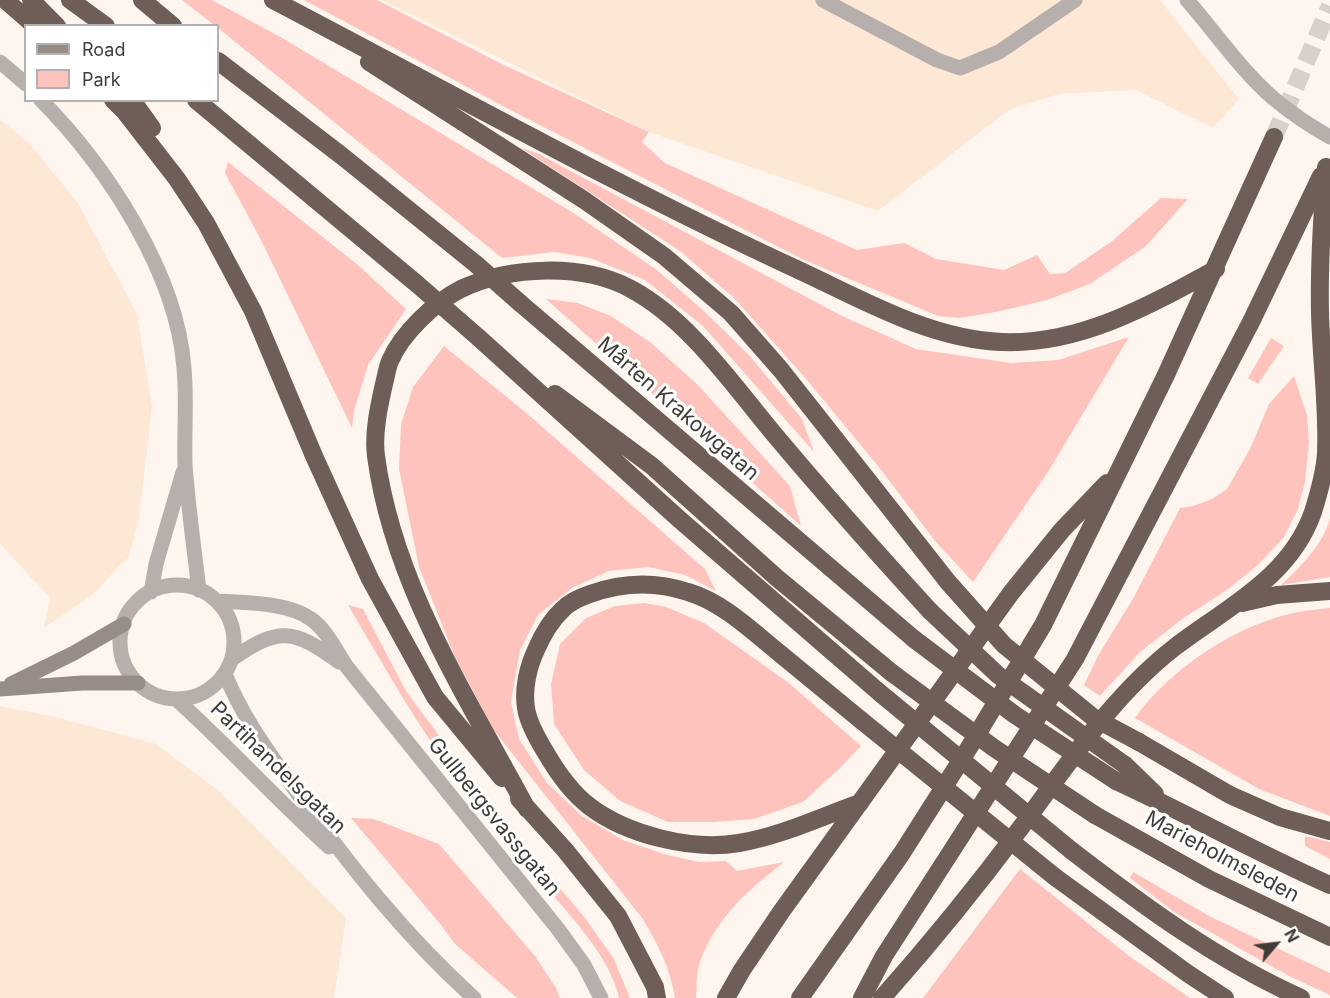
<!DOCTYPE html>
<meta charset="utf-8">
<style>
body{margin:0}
#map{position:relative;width:1330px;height:998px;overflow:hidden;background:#fef6ee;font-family:Inter,sans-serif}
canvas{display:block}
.legend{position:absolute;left:24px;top:24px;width:195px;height:78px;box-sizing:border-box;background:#fff;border:2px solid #b3b1af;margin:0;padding:8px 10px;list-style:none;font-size:18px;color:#413c37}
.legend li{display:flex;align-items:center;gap:12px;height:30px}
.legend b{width:30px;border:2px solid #b3b1af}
.north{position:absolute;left:1246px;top:914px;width:60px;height:60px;-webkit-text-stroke:4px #fff;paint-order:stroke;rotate:62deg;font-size:16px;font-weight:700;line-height:24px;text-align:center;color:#413c37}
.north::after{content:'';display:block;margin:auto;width:21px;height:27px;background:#413c37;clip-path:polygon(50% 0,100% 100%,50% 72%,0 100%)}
</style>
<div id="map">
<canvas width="1330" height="998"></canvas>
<ul class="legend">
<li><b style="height:8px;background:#988c87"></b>Road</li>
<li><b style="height:16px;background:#ffc3bd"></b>Park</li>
</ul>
<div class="north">N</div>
</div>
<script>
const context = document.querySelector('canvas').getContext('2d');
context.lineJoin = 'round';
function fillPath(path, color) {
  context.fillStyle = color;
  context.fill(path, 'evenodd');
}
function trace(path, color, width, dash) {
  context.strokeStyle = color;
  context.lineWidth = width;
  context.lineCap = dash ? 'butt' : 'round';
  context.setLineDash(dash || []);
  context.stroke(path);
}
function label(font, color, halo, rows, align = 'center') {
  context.font = font + ' Inter,sans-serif';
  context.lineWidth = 6;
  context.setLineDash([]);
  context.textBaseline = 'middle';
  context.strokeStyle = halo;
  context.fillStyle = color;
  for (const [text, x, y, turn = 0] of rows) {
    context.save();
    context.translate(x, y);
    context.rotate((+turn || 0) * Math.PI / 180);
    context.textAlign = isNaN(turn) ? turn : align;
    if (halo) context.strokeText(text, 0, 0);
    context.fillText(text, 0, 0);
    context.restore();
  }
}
fillPath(new Path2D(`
 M382,0H1160L1239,99L1213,128L1136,90L1059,94L1009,110L878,211L649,132Z
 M0,119L28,142L78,203L137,314L152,407L139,518L129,556L92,595L44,628L50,598L0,544Z
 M0,706L56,717L156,744L218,790L346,918L334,998H0Z`), '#fce8d5');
fillPath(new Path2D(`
 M182,0H212L284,39L572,212L657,270L704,311L749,355L802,419L814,452L703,326L645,280L590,258L554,252L502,258L218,28V26L214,25Z
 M304,0H377L502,64L649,132L642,142L665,163L857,250L904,243L936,259L1004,270L1037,255L1050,274L1065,273L1111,242L1161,198L1188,199L1146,246L1090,284L1047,300L996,312L960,318L938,316L804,260L516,113Z
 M521,148L537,153L842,316L916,349L1011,363L1058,360L1129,337L1048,472L973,582L935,541L878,466L807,380L734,298L680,251Z
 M228,162L358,265L406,309L368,365L354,411L352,428L261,240L225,173Z
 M546,299L578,303L611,316L650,342L698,385L790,486L801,526Z
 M1271,338L1284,346L1258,384L1248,378Z
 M444,346L524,411L705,569L716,591L685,575L648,567L609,571L572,588L538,615L520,650L511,702L519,739L547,783L582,816L623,840L664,854L699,862L726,861L737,871L784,862C747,891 710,923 698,970C696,979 697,989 696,998H675C670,968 658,944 642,918L493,729L455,657L419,567L399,469L401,424L413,387Z
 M1294,376L1307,415L1309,442L1305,482L1298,509L1284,537L1258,565L1227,590L1185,617L1140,652L1100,696L1084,685L1099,654L1134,597L1180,508L1193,506L1212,499L1227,489L1250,449L1269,404Z
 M1330,518V577L1281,585C1299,569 1325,542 1330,518Z
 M645,603L666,607L704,623L789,683L861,746L839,769L803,802L754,819L714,822H668L620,801L584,770L554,724L551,684L560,644L586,618L615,606Z
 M348,605L363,609L406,691L493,808L585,918L614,959L630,998H619C610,959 578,925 553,895C523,861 492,827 465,790C421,732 385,668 348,605Z
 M1330,608V816L1259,789L1135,718C1169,669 1239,623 1298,612C1308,610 1319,609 1330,608Z
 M351,818L374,819L439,844L535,956L556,988L560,998H517L455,944L441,925Z
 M1305,836L1330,842V859L1305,846Z
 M1020,869L1129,956L1190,998H923Z
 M1133,872L1211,917L1330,973V995L1291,977L1174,912L1130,878Z`), '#ffc3bd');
trace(new Path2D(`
 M1274,137L1330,6`), '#d8d1c9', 18, [18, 9]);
trace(new Path2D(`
 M823,0L937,60L960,68L999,52L1075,0
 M1187,0C1216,33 1240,69 1273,98C1291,113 1310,126 1330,137
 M0,62L26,84
 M41,100C107,167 177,273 184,368C187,400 184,432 185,464C188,506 194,548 199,590
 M120 642a57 57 0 1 1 114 0a57 57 0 1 1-114 0Z
 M151,592L156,564L183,472
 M217,601C245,603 288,602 311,619C327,630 336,651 347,667L558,929L584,965L601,998
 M232,659C280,626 293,629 339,662
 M225,674C244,720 268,751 296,791C349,865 406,937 474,998
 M176,699C229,747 276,799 329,847`), '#b7afac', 15);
trace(new Path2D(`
 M11,684L74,653L124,624
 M0,689L82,683H138`), '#988c87', 15);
trace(new Path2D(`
 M5,0L35,26
 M31,0L57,26
 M70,0L106,26
 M142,0L173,26
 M273,0C445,90 616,185 792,267C858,297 927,339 1002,342C1079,345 1149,306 1216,269
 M218,61L342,156L477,265
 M369,62L584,200L664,256L731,313L781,370L948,582
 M113,100L125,112L177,179L206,223L253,311L314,456L370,579L435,697L502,778
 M132,100L152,128
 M196,100L417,284
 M520,303L914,639
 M479,338L679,519L880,693
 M555,394L652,466L777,578L892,673
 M1242,603L1277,595L1330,591
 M1139,742L1230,795L1280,817L1330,831
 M1125,765L1155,794
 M1116,781C1188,814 1257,853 1330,885
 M519,799L565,850L618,916L655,987L657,998
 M860,803C820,817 781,836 739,843C692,851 627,835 589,806C571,792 557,772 546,753C538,740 528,723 526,708C523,689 528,667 536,650C542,636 551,620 563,609C570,602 581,597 590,594C623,582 655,581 688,592C722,602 751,630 778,652C806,675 834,698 862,721
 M527,809C467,697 393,584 376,456C373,433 379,406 384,384C386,377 387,368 390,361C402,333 435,302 461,289C510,266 583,263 631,289C689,320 733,385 774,434C825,495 877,553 930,611
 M1095,815L1209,879L1330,937
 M1072,851C1145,907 1217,960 1301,998
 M1055,877L1187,973L1225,998
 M726,998L742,970L781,912L1011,593L1062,530L1107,483
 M800,998L902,853L970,746L1043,625L1165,377L1274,137
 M862,998L884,956L1075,659L1251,322L1321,176
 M882,998C931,943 978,885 1022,826C1068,764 1113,695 1175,647C1226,608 1290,578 1313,512C1318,496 1325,470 1326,453C1328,406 1321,359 1320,312C1319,263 1322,215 1326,167`), '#6e5e57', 18);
trace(new Path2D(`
 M477,265L520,303
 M417,284L479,338
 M948,582L1004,645L1094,718L1139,742
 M930,611L998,675L1125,765
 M914,639L1015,715L1116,781
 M892,673L994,748L1095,815
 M880,693L1072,851
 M862,721L1055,877`), '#6e5e57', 18);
label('21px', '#413c37', '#fff', [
 ["Mårten Krakowgatan",678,409,41],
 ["Partihandelsgatan",278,768,44],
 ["Gullbergsvassgatan",494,817,51],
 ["Marieholmsleden",1222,857,28]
]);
</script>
